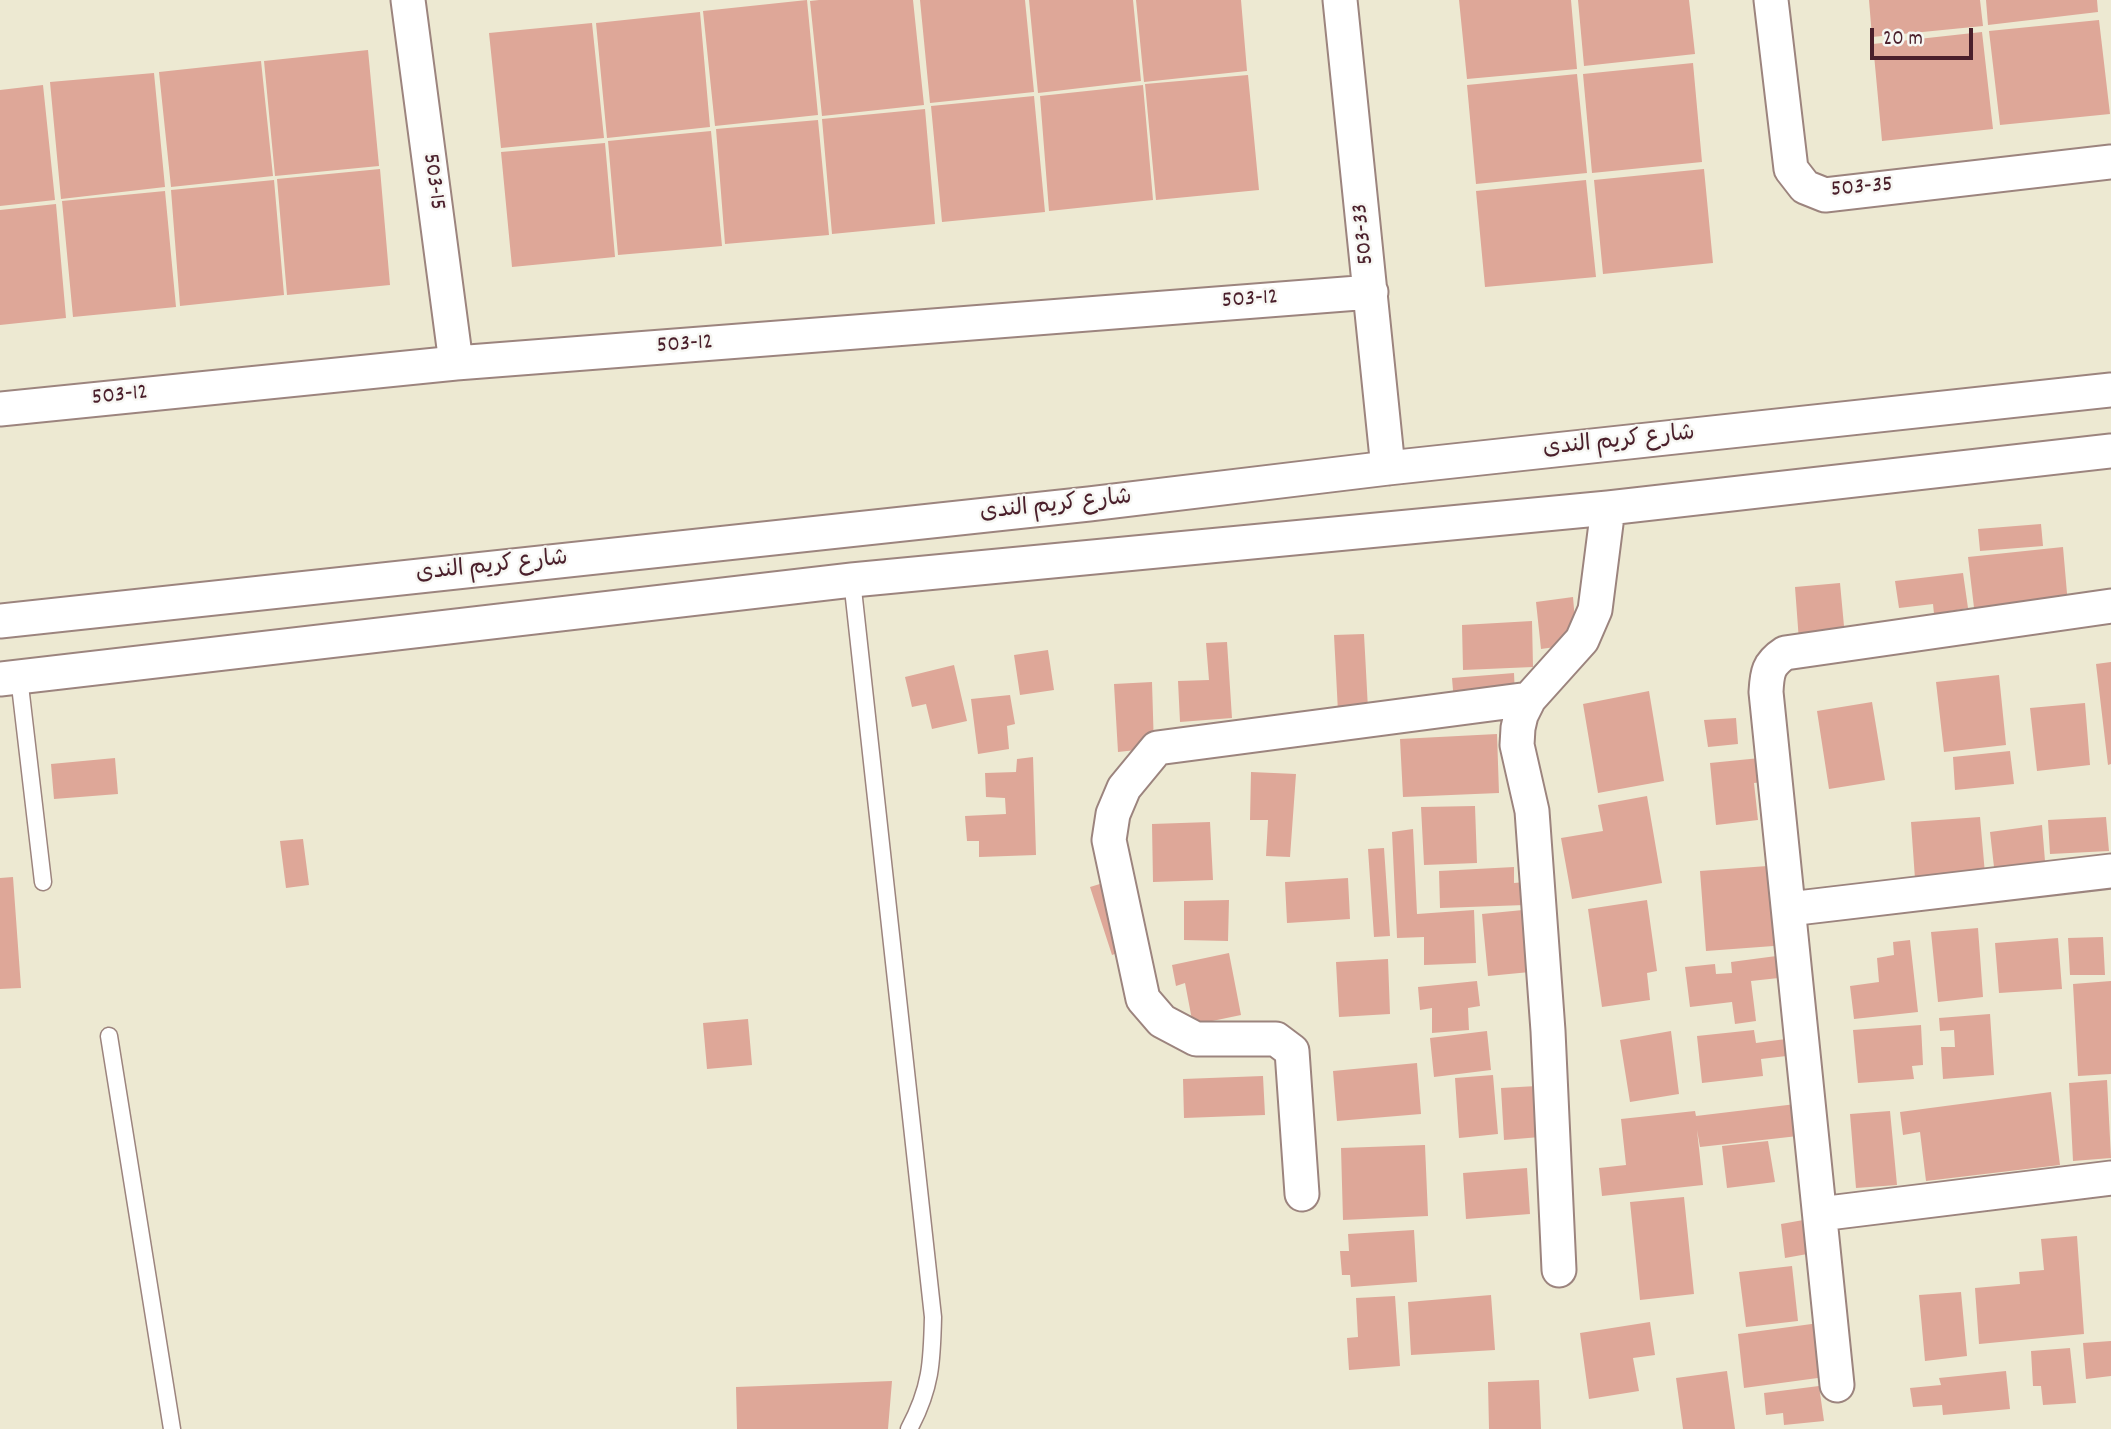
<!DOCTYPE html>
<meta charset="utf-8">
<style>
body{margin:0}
#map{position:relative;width:2111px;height:1429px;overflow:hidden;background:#ede9d2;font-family:Dekko,sans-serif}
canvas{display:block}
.scale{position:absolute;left:1870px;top:28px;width:103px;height:32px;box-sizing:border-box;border:4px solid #4a1f2b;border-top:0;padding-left:9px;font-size:21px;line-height:24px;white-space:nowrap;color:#4a1f2b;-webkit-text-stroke:5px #f6f6f2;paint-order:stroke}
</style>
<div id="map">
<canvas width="2111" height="1429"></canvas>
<div class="scale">20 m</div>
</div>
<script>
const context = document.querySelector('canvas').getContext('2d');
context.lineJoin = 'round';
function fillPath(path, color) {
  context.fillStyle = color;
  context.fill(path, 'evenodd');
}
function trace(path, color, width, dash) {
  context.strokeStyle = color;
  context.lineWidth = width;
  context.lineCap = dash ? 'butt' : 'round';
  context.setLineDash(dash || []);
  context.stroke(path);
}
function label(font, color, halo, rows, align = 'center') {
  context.font = font + ' Dekko,"Playpen Sans Arabic",sans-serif';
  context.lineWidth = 5;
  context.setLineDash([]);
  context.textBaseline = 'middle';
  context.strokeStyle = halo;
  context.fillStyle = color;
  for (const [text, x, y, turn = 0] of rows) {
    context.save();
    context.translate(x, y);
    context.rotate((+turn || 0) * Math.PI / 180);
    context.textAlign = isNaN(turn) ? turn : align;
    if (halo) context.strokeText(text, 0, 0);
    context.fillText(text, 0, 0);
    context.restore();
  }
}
fillPath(new Path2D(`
 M807,0L818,115L715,126L703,11Z
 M819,0H913L924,105L822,116L810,1Z
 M920,0H1025L1034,92L930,103Z
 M1029,0H1133L1141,81L1038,93Z
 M1136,0H1241L1247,71L1144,82Z
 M1459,0H1571L1577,69L1467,79Z
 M1578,0H1689L1695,54L1584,66Z
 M1869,0H1980L1983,26L1872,37Z
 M1986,0H2097L2098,12L1988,25Z
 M700,12L710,127L607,138L596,23Z
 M2099,20L2110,114L2000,125L1989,31Z
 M592,23L604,138L501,148L489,33Z
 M1982,32L1993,129L1882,141L1873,44Z
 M368,50L379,166L275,176L264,61Z
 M261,61L273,176L171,187L159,72Z
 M1693,63L1702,162L1592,173L1583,74Z
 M154,73L165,187L61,199L50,82Z
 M1577,74L1587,173L1476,184L1467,85Z
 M1248,75L1259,190L1156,200L1145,84Z
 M43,85L55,200L0,206V90Z
 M1143,85L1153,200L1049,211L1040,96Z
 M1034,96L1045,212L942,222L931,106Z
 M925,109L935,224L832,234L822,119Z
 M818,120L829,235L725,244L716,129Z
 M711,131L722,246L618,255L608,141Z
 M605,143L615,257L512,267L501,152Z
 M380,169L390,285L287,295L277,179Z
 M1704,169L1713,263L1603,274L1594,180Z
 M274,180L284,295L180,306L171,190Z
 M1586,180L1596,277L1485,287L1476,191Z
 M165,191L176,307L73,317L62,201Z
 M56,204L66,318L0,325V210Z
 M2041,524L2043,546L1980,551L1978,529Z
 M2063,547L2068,605L1975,616L1968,557Z
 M1963,573L1968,608L1934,614L1933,604L1899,608L1895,581Z
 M1840,583L1845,637L1799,641L1795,587Z
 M1573,597L1577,644L1541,649L1536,602Z
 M1532,621L1533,667L1463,670L1462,625Z
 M1364,634L1368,709L1338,712L1334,635Z
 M1227,642L1232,718L1180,722L1178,681L1209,680L1206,643Z
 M1048,650L1054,690L1020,695L1014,655Z
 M2111,662V764L2108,765L2096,664Z
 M954,665L967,721L932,729L926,704L912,707L905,677Z
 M1514,673L1515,696L1454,702L1452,678Z
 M1999,675L2006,745L1944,752L1936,682Z
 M1152,682L1154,748L1118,752L1114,684Z
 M1649,691L1664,781L1598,793L1583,704Z
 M1010,695L1015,724L1007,726L1009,749L978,754L971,699Z
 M1872,702L1885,780L1829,789L1817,711Z
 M2085,703L2090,765L2037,771L2030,708Z
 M1736,718L1738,744L1708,747L1704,720Z
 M1497,734L1499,793L1403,797L1400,739Z
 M2010,751L2014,784L1955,790L1953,757Z
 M1033,757L1036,855L979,857V841H967L965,816L1006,814L1005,798L986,797L985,773L1016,772L1017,759Z
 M1770,757L1773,781L1754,783L1758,820L1716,825L1710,763Z
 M115,758L118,794L54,799L51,764Z
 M1251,772L1296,774L1290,857L1266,856L1268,820H1250Z
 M1647,796L1662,883L1572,899L1561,838L1603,831L1598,805Z
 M1475,806L1477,863L1424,865L1421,807Z
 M1980,817L1985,874L1915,879L1911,822Z
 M2106,817L2109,851L2050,854L2048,820Z
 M1210,822L1213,880L1153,882L1152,824Z
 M2042,825L2045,861L1994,867L1990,832Z
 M1413,829L1417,914L1474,910L1476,963L1424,965V937L1397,938L1392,832Z
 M303,839L309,885L286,888L280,841Z
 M1384,848L1390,936L1374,937L1368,849Z
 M1781,865L1787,945L1706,951L1700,871Z
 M1514,867V883L1525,882V905L1440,908L1439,871Z
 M13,877L21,988L0,989V878Z
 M1348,878L1350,919L1287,923L1285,882Z
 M1113,880L1134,947L1112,955L1090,887Z
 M1229,900L1228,941L1184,940V901Z
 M1647,900L1657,971L1647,973L1650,1000L1602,1007L1588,909Z
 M1523,910L1530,972L1488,976L1482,914Z
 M1978,928L1983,997L1938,1002L1931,932Z
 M2103,937L2105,975H2070L2068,938Z
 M2058,938L2062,989L1999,993L1995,943Z
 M1910,940L1918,1012L1854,1019L1850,986L1879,982L1877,958L1894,955L1893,942Z
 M1229,953L1241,1015L1193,1025L1185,983L1176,986L1172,965Z
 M1784,955L1788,977L1751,981L1756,1021L1735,1024L1732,1002L1690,1007L1685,967L1715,964L1716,974L1732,973L1731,962Z
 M1388,959L1390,1014L1339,1017L1336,962Z
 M1477,981L1480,1006L1468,1008L1469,1030L1432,1033V1008L1420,1010L1418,987Z
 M2111,981V1074L2078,1076L2073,984Z
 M1990,1014L1994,1075L1943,1079L1941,1047H1955L1954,1030L1940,1031L1939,1018Z
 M748,1019L752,1065L707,1069L703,1023Z
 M1921,1025L1923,1065L1912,1066L1914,1079L1858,1083L1853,1030Z
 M1754,1030L1756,1043L1793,1038L1795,1055L1761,1059L1763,1076L1702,1083L1697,1036Z
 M1487,1031L1491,1070L1434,1077L1430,1038Z
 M1671,1031L1679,1094L1630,1102L1620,1040Z
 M1417,1063L1421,1114L1337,1121L1333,1071Z
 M1493,1075L1498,1134L1459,1138L1455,1078Z
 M1263,1076L1265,1115L1184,1118L1183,1079Z
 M2107,1080L2111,1158L2073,1161L2069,1083Z
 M1537,1086L1540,1137L1504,1140L1501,1088Z
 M2051,1092L2060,1165L1926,1181L1920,1132L1903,1135L1900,1112Z
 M1796,1104L1798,1136L1700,1147L1697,1130L1703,1185L1602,1196L1599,1168L1626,1165L1621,1119L1695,1111L1696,1116Z
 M1890,1111L1897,1185L1856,1188L1850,1114Z
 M1768,1141L1775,1182L1727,1188L1722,1146Z
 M1425,1145L1428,1216L1343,1220L1341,1148Z
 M1527,1168L1530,1214L1466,1219L1463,1173Z
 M1684,1197L1694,1294L1640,1300L1630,1202Z
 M1809,1219L1813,1253L1785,1258L1781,1224Z
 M1414,1230L1417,1282L1351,1287L1350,1275H1342L1340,1251H1349L1348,1234Z
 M2077,1236L2084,1334L1979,1344L1975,1288L2020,1284L2019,1272L2044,1270L2041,1239Z
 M1792,1266L1798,1321L1746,1327L1739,1272Z
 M1961,1292L1967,1356L1925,1361L1919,1295Z
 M1491,1295L1495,1350L1411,1355L1408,1302Z
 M1395,1296L1400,1366L1349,1370L1347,1338L1358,1337L1356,1298Z
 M1650,1322L1655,1355L1633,1358L1639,1391L1589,1399L1580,1333Z
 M1819,1323L1825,1377L1744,1388L1738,1334Z
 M2111,1341V1376L2086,1379L2083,1343Z
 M2070,1348L2076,1403L2043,1405L2041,1386H2033L2031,1351Z
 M1727,1371L1735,1429H1683L1676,1378Z
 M2006,1371L2010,1409L1943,1415L1942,1405L1913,1407L1910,1388L1941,1385L1939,1378Z
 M1539,1380L1541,1429H1489L1488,1382Z
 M892,1381L888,1429H737L736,1387Z
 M1819,1386L1824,1421L1784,1425L1783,1413L1766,1415L1764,1393Z`), '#dea798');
const service = new Path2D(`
 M852,580L933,1317C932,1362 931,1388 909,1429
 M19,677L43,882
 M109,1036L172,1429`);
const minor = new Path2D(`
 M408,0L456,363
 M1340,0L1388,468
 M1771,0L1791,169L1805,187L1825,195L2111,162
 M0,409L456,363L1371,292
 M0,621L1089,504L1388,468L2111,390
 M0,679L852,580L1608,508L2111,451
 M1789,909L2111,871
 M1302,1194L1292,1051L1276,1039H1196L1162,1021L1143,999L1109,840L1113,814L1124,788L1157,748L1529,699
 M1820,1214L2111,1178
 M1559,1270L1548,1031L1532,811L1517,745L1518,728L1521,715L1529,699L1582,640L1595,610L1608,508
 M1837,1385L1766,692C1767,673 1768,664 1785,653L2111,606`);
trace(service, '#9c847e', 19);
trace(minor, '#9c847e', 37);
trace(service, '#fff', 16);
trace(minor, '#fff', 33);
label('23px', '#4a1f2b', '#f6f6f2', [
 ["503-15",432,182,82],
 ["503-35",1862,189,-5],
 ["503-33",1365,234,-96],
 ["503-12",1250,301,-4],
 ["503-12",685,346,-4],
 ["503-12",120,397,-6],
 ["شارع كريم الندى",1619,443,-6],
 ["شارع كريم الندى",1056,507,-6],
 ["شارع كريم الندى",492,568,-6]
]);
</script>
